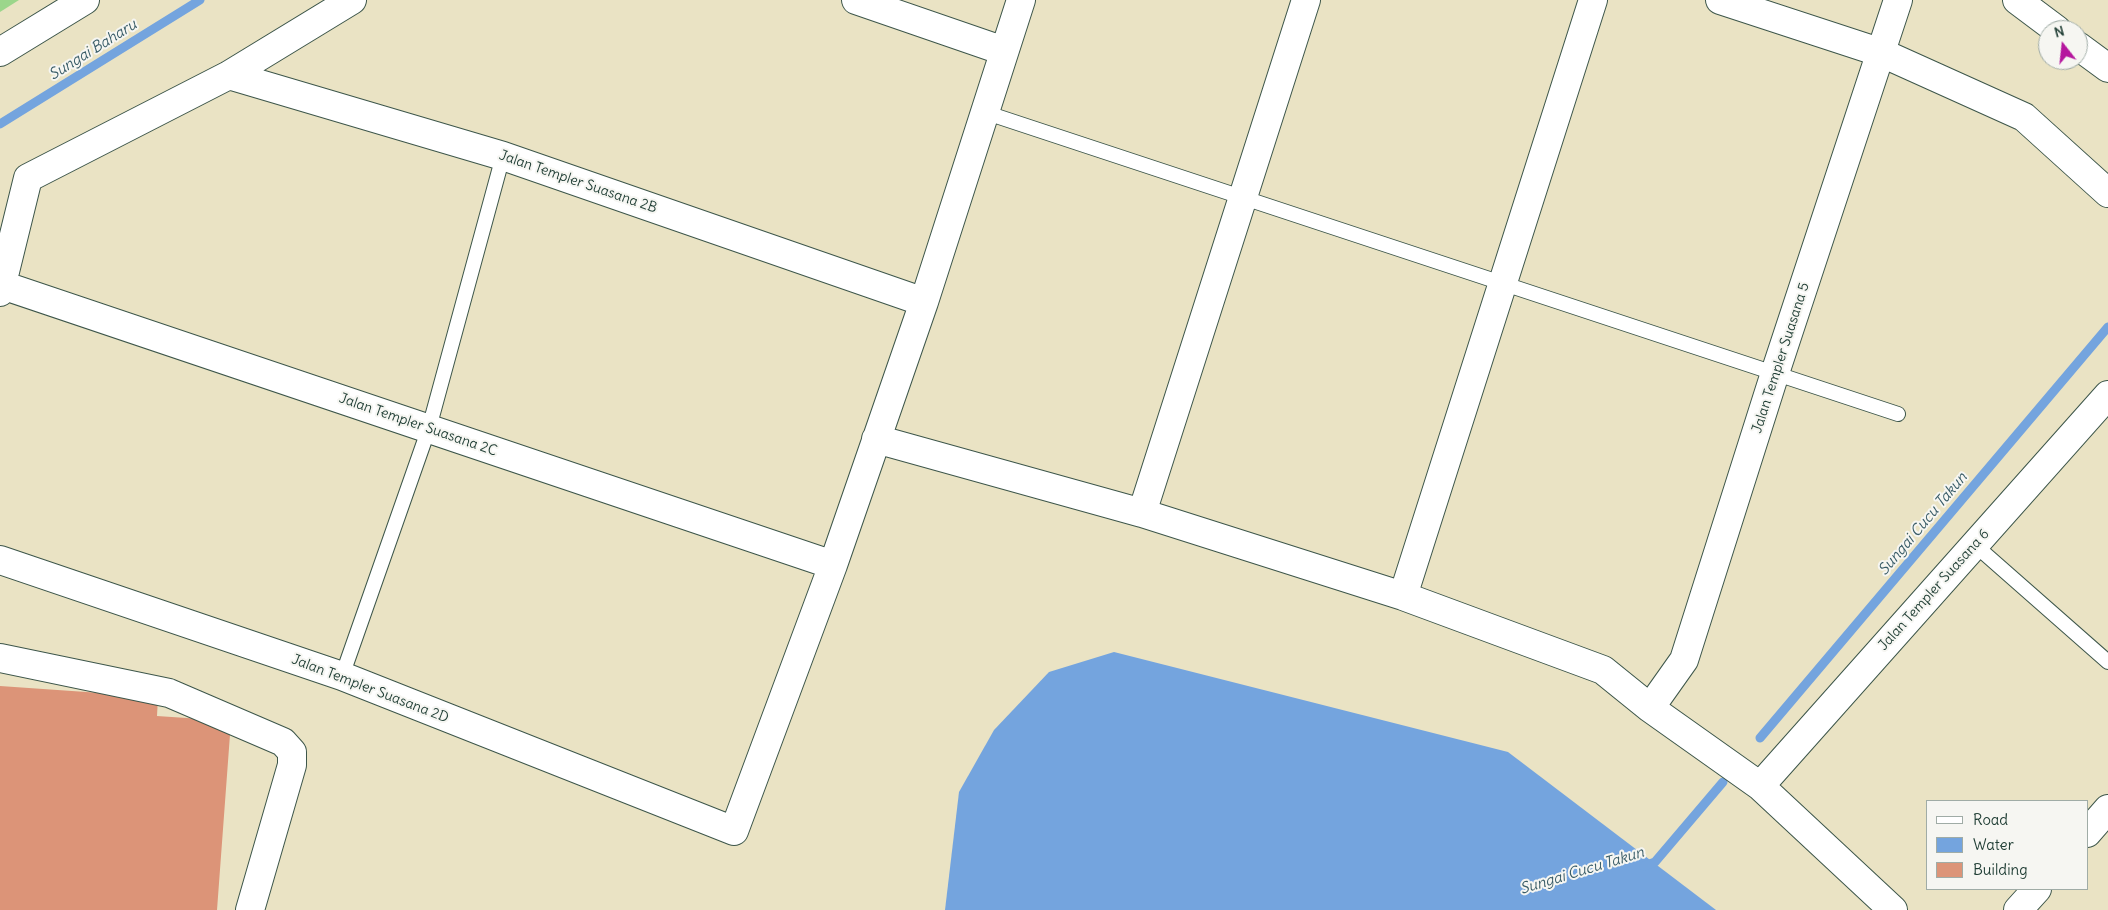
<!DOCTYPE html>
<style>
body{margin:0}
#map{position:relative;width:2108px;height:910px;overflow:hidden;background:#eae3c4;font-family:Delius,sans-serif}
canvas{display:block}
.legend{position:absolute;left:1926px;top:800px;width:162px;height:90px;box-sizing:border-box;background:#f6f6f2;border:1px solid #a0aca6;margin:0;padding:6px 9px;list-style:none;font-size:15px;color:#1f3d34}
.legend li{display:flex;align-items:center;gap:10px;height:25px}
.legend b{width:25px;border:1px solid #a0aca6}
.north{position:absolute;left:2038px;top:20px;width:50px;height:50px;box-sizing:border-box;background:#f6f6f2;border:1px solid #a0aca6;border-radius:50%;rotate:344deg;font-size:14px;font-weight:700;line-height:20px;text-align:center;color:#1f3d34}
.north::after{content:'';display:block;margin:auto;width:18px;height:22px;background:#b5179e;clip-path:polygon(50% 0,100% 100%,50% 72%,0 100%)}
</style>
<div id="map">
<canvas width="2108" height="910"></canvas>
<ul class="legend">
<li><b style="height:6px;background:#fff"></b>Road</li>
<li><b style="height:14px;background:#74a4de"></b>Water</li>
<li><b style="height:14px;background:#dc9478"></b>Building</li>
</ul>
<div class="north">N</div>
</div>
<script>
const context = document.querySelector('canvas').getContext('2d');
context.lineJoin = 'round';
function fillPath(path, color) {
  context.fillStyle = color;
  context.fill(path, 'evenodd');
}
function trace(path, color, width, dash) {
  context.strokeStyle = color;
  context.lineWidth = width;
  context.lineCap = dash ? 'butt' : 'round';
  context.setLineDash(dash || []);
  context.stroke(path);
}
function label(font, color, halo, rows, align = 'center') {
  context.font = font + ' Delius,sans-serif';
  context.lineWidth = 4;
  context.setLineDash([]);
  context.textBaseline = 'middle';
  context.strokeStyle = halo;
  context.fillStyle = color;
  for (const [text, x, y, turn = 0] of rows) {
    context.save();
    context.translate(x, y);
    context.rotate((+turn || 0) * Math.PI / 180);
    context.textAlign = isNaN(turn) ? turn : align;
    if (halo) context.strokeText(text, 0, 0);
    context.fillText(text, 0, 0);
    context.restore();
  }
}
fillPath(new Path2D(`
 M0,0H19L0,12Z`), '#9bd68b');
fillPath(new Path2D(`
 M1114,652L1508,752L1716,910H945L959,792L994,730L1049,672Z`), '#74a4de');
trace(new Path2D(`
 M0,124L200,0
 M1760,738L2108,327
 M1644,866L1655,862L1723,782`), '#74a4de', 9);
fillPath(new Path2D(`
 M0,686L158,697L157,716L231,721L217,910H0Z`), '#dc9478');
const service = new Path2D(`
 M984,112L1898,414
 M1975,545L2108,662
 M342,676L429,428L503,156`);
const minor = new Path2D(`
 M856,0L1004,51
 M1720,0L1882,53L2024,117L2108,193
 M2017,0L2057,30
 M2078,46L2108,68
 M0,52L85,0
 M229,75L503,156L924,302
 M2,285L833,565
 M0,292L28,178L229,75L352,0
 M876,439L1142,513L1403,596L1603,670L1650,708L1760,786L1893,910
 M1142,513L1306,0
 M0,560L342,676L734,831L833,565L924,302L1021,0
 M1403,596L1593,0
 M0,658L169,693L283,742L292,752V765L250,910
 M1650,708L1684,660L1775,373L1898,0
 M1760,786L2108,395
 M2087,833L2108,809
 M2018,910L2037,889`);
trace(service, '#3d564a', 16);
trace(minor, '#3d564a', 30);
trace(service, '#fff', 14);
trace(minor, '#fff', 28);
label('14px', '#1f3d34', '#f6f6f2', [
 ["Jalan Templer Suasana 2B",578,182,19],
 ["Jalan Templer Suasana 5",1781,358,-72],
 ["Jalan Templer Suasana 2C",418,425,19],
 ["Jalan Templer Suasana 6",1934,590,-48],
 ["Jalan Templer Suasana 2D",370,689,21]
]);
label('italic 15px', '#395c67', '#f6f6f2', [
 ["Sungai Baharu",93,50,-32],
 ["Sungai Cucu Takun",1923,524,-50],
 ["Sungai Cucu Takun",1582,871,-17]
]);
</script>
